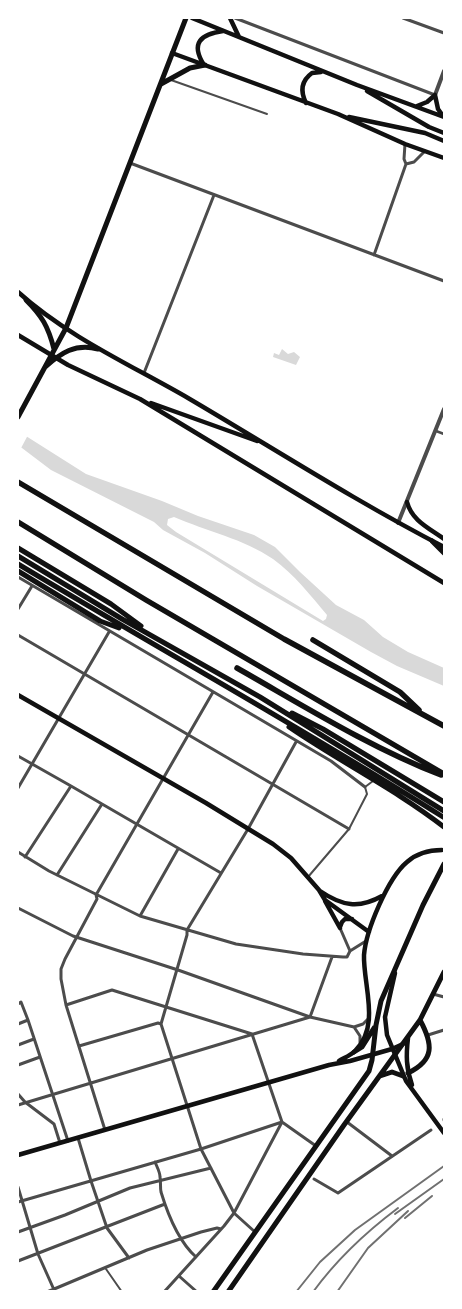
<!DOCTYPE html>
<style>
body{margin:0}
#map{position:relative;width:462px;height:1309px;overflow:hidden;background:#fff;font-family:Literata,serif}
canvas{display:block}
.frame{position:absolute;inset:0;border:19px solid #fff;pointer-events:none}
</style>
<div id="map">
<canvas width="462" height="1309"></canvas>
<div class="frame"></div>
</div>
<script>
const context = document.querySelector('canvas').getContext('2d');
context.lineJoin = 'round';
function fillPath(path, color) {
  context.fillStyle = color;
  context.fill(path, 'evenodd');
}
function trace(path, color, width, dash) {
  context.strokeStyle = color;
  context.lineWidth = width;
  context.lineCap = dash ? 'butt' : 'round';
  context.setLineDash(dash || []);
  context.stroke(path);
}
fillPath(new Path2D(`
 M282,349L288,354L294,352L300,357L296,365L273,357L274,353L279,355Z
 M18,431L86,474L162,501L198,516L254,535L275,547L300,572L336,605L364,620L383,637L408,652L444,668V686L397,666L371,652L257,586L205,553L163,530L154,522L51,470L18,445ZM174,517C206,531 244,539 273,559C294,574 311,596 327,615L326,619L323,621L176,532L167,525L168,519Z`), '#d9d9d9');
fillPath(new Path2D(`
 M18,429L28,435L20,450L18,448Z`), '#fff');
trace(new Path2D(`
 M171,80L267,114
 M308,877L349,829L367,794L365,787L373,781
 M106,1269L122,1292`), '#4c4c4c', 2);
trace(new Path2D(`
 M436,431L444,434`), '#4c4c4c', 2.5);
trace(new Path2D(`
 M235,18L435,95
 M403,18L444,33
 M130,163L444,281
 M406,164L414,162L425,151
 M374,255L406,164L404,159L405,144
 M144,373L214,195
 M18,577L331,761L365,787
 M18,609L32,586
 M18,635L349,829
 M18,756L71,786L221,873
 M18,788L109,632
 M18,852L49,871L140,916L236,944L303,954L343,957H347L350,951L340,928
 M25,857L71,786
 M57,875L102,804
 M18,908L73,936L178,970L310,1017L354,1027L360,1036V1043
 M140,916L178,849
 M350,951L366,941
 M433,994L444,997
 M18,1004L21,1002L28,1020L68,1141
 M66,1005L112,990L252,1034L282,1122
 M18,1024L28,1020
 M354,1027L363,1024L368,1019
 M428,1035L444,1030
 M18,1045L34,1039
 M79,1046L158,1023L161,1024
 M18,1065L40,1057
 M18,1094L25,1102L54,1124L60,1143
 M18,1105L310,1017L332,957
 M444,1120V1119
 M282,1122L316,1146
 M347,1122L392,1156
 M105,1130L66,1005L61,979V969L65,959L97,899L96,895L213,692
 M78,1138L91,1181L107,1228L129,1258
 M155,1162C157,1167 160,1172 160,1177C161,1182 160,1187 161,1192C168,1215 178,1241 196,1257
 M314,1179L338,1193L431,1130
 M18,1187L38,1254L55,1292
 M18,1202L201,1149L282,1122
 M18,1232L65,1215L130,1188L211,1168
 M255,1232L234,1213L201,1149L161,1024L187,935V930L248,829L296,742
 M18,1261L165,1204
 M179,1276L197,1292
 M47,1292L147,1250L201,1232L217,1228L221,1229
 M164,1292L224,1226L234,1213L282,1122`), '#4c4c4c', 3);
trace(new Path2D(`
 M435,95L444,71
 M398,523L444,409`), '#4c4c4c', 4);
trace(new Path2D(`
 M192,18L357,85L444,117
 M230,18L239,37
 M172,53L338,114L405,144L444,158
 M204,65C190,43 201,34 223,31
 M367,91L429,127L444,133
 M435,95L438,109L443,116
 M306,103C300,91 301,81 312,73L321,72
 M417,106L427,102L435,95
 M349,117L425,133L444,141
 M18,292C68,337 131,365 188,398C273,448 357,502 444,547
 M18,335L68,365L140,399L444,583
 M151,403L257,441
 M407,502C412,521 429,528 444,539
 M18,695L206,803L273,844L291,858L319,890L325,900L369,932
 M320,891C342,906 359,909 382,896
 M325,901L340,928
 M340,927L342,922L345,919H352
 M395,973L385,1017L387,1035L406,1081L444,1133
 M408,1038C406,1055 406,1068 412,1085
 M339,1061C344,1058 351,1055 355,1051C381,1026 363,985 364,955C366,930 388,878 407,862C417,853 429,850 442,850
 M18,1155L329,1065L350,1061L392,1049L403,1044`), '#111', 4.5);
trace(new Path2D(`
 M161,84L190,68L205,65
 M26,300C42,316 48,326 54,349
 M45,367C61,353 75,343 98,349
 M18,417L66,328L186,18
 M432,541L444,553
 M18,548L111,604L141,626
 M18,556L122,619L260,697L444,811
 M18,564C159,649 304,729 443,817
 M18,571L100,621L119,628
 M292,713L323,729L444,802
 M289,727C340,762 395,789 444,827
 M354,1052L362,1047L374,1028
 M408,1073C435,1060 433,1044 420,1020
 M380,1076L392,1072L403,1076
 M213,1292L369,1071L372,1060L376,1025L381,1001L423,905L444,864
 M228,1292L344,1125L420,1020L444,972`), '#111', 5);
trace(new Path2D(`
 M18,482L284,639L444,726
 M18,522L146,600L444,774
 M313,640L400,692L419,710
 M237,668C304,706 369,747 441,775`), '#111', 5.5);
trace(new Path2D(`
 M395,1214L444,1179
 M405,1218L432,1196
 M296,1292L320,1262L355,1230L444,1166
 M313,1292C337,1259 366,1232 398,1208
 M337,1292L368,1248L408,1211`), '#707070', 2);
</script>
